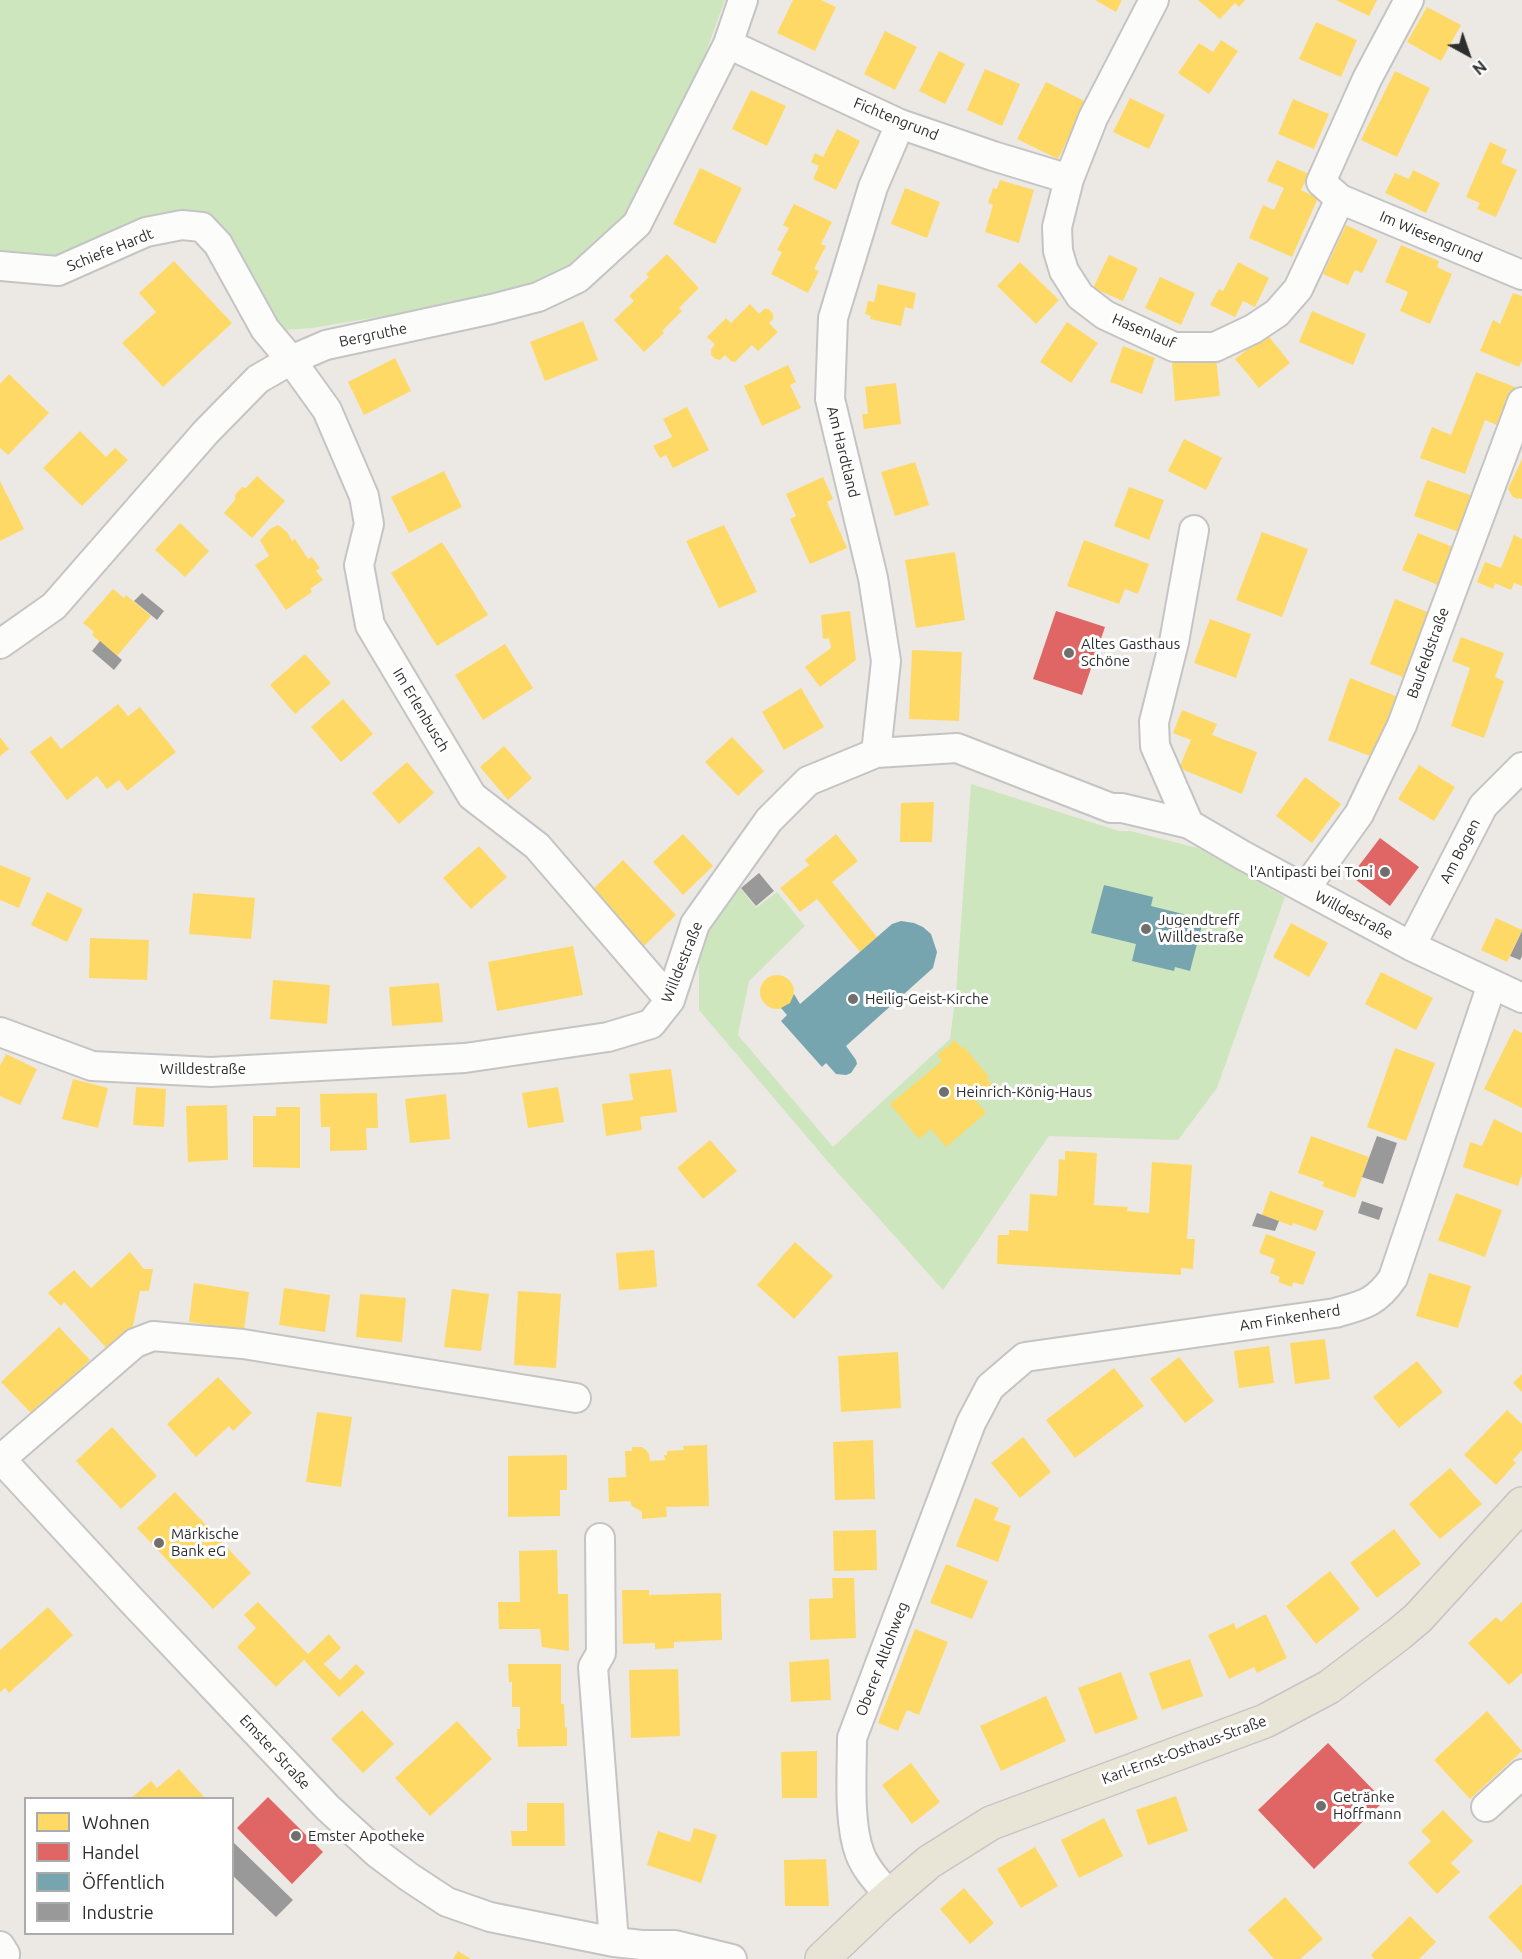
<!DOCTYPE html>
<meta charset="utf-8">
<style>
body{margin:0}
#map{position:relative;width:1522px;height:1959px;overflow:hidden;background:#ece8e4;font-family:Ubuntu,sans-serif}
canvas{display:block}
.legend{position:absolute;left:24px;top:1797px;width:210px;height:138px;box-sizing:border-box;background:#fff;border:2px solid #ababab;margin:0;padding:8px 10px;list-style:none;font-size:18px;color:#2e2e2e}
.legend li{display:flex;align-items:center;gap:12px;height:30px}
.legend b{width:30px;border:2px solid #ababab}
.north{position:absolute;left:1438px;top:24px;width:60px;height:60px;-webkit-text-stroke:4px #fff;paint-order:stroke;rotate:140deg;font-size:16px;font-weight:700;line-height:24px;text-align:center;color:#2e2e2e}
.north::after{content:'';display:block;margin:auto;width:21px;height:27px;background:#2e2e2e;clip-path:polygon(50% 0,100% 100%,50% 72%,0 100%)}
</style>
<div id="map">
<canvas width="1522" height="1959"></canvas>
<ul class="legend">
<li><b style="height:16px;background:#ffd966"></b>Wohnen</li>
<li><b style="height:16px;background:#e06666"></b>Handel</li>
<li><b style="height:16px;background:#76a5af"></b>Öffentlich</li>
<li><b style="height:16px;background:#999"></b>Industrie</li>
</ul>
<div class="north">N</div>
</div>
<script>
const context = document.querySelector('canvas').getContext('2d');
context.lineJoin = 'round';
function fillPath(path, color) {
  context.fillStyle = color;
  context.fill(path, 'evenodd');
}
function trace(path, color, width, dash) {
  context.strokeStyle = color;
  context.lineWidth = width;
  context.lineCap = dash ? 'butt' : 'round';
  context.setLineDash(dash || []);
  context.stroke(path);
}
function label(font, color, halo, rows, align = 'center') {
  context.font = font + ' Ubuntu,sans-serif';
  context.lineWidth = 6;
  context.setLineDash([]);
  context.textBaseline = 'middle';
  context.strokeStyle = halo;
  context.fillStyle = color;
  for (const [text, x, y, turn = 0] of rows) {
    context.save();
    context.translate(x, y);
    context.rotate((+turn || 0) * Math.PI / 180);
    context.textAlign = isNaN(turn) ? turn : align;
    if (halo) context.strokeText(text, 0, 0);
    context.fillText(text, 0, 0);
    context.restore();
  }
}
fillPath(new Path2D(`
 M0,0H725L693,87L627,219L549,285L474,301L312,328L284,330L273,327L213,226L33,260L0,256Z
 M971,784L1119,831H1130L1198,848L1285,897L1217,1088L1178,1140L1049,1136C1013,1187 980,1239 943,1290L829,1163L699,1010V956L712,925L739,886L756,908L777,892L805,926L749,981L738,1035L833,1147L950,1039L956,992Z`), '#cee6be');
fillPath(new Path2D(`
 M793,0H821L836,7L815,51L777,33Z
 M1095,0H1122L1116,12Z
 M1198,0H1245L1239,7L1235,3L1220,19Z
 M1336,0H1377L1369,16Z
 M1427,7L1461,25L1441,61L1407,42Z
 M1316,22L1357,40L1341,77L1299,59Z
 M885,31L917,47L895,90L864,74Z
 M1221,40L1238,51L1209,94L1178,73L1199,43L1213,52Z
 M939,51L965,64L945,104L919,91Z
 M985,69L1020,84L1002,126L967,110Z
 M1395,71L1430,88L1397,157L1361,140Z
 M1046,82L1086,102L1058,159L1017,139Z
 M751,90L786,106L767,146L732,129Z
 M1130,98L1165,115L1149,149L1113,132Z
 M1293,99L1329,114L1314,149L1278,134Z
 M837,129L860,141L836,190L813,179L819,166L811,162L815,153L823,157Z
 M1490,142L1507,150L1501,163L1517,170L1496,217L1477,209L1480,203L1466,197Z
 M1277,160L1309,174L1301,190L1318,198L1292,257L1249,238L1263,205L1274,210L1284,188L1267,181Z
 M700,168L742,188L715,244L673,224Z
 M1413,170L1440,183L1426,213L1385,193L1395,173L1409,179Z
 M1000,180L1034,190L1019,243L985,232L993,205L988,203L993,188L997,189Z
 M905,188L940,202L927,238L891,224Z
 M794,204L832,222L821,244L826,246L814,269L819,271L808,293L771,274L782,252L777,250L789,228L783,225Z
 M1346,225L1378,240L1362,273L1355,270L1348,285L1323,274Z
 M1401,245L1439,261L1437,267L1452,274L1430,324L1400,311L1408,292L1385,282Z
 M667,254L699,288L679,308L682,311L662,331L664,333L644,352L614,320L634,301L629,296L649,277L646,274Z
 M1109,255L1138,268L1123,301L1093,288Z
 M174,261L232,323L163,387L122,343L156,312L139,293Z
 M1020,262L1059,300L1036,324L997,286Z
 M1238,262L1269,278L1255,307L1243,301L1235,317L1210,305L1219,289L1223,291Z
 M1160,277L1195,293L1181,325L1145,308Z
 M878,284L916,293L913,309L905,307L901,326L870,319L871,316L865,314L868,301L874,302Z
 M1513,293L1522,296V360L1519,367L1480,351L1493,320L1500,324Z
 M750,304L759,314L764,309H769L773,314V319L769,323L778,332L758,351L752,345L735,362L731,361L725,355L720,360L715,359L711,355V349L715,345L707,337L726,318L731,323Z
 M1312,311L1366,334L1353,365L1299,342Z
 M583,321L598,360L545,381L530,342Z
 M1067,322L1098,343L1071,383L1040,362Z
 M1267,334L1290,363L1259,388L1235,359Z
 M1123,346L1155,358L1142,394L1110,382Z
 M1216,357L1220,396L1175,401L1172,362Z
 M395,358L411,391L364,415L348,382Z
 M788,365L796,382L790,385L801,408L762,426L744,386Z
 M1476,372L1515,387L1499,426L1485,420L1465,474L1420,458L1432,427L1451,435Z
 M9,374L49,413L8,455L0,448V384Z
 M896,383L901,424L864,429L862,414H868L865,387Z
 M687,407L709,450L673,468L666,455L660,458L653,446L672,437L663,419Z
 M80,431L106,457L115,448L128,460L82,506L43,468Z
 M1184,439L1222,458L1206,490L1168,471Z
 M1522,459V499L1519,498L1518,499L1513,497L1508,489Z
 M915,462L929,505L895,516L881,472Z
 M444,471L462,507L409,533L391,497Z
 M257,476L285,501L252,538L224,513L235,500V495L242,487L246,488Z
 M823,477L833,499L827,502L847,548L810,564L790,519L796,516L786,494Z
 M1427,480L1473,496L1459,532L1414,516Z
 M0,481L24,529L0,541Z
 M1129,487L1164,500L1149,540L1114,526Z
 M180,523L209,551L185,577L155,550Z
 M278,525L287,532L292,541L295,539L308,559L312,557L320,568L316,571L323,580L310,589L312,592L286,610L255,565L269,556L260,540L270,529Z
 M724,525L757,592L719,608L686,541Z
 M1262,532L1308,549L1282,617L1236,600Z
 M1418,533L1453,547L1438,585L1402,570Z
 M1514,535L1522,539V586L1514,583L1511,590L1495,583L1493,589L1477,582L1485,562L1501,568Z
 M1084,540L1149,564L1138,594L1125,589L1119,604L1067,586Z
 M442,542L488,615L437,646L391,573Z
 M955,552L965,620L916,628L905,560Z
 M113,589L124,598L126,595L151,616L117,656L92,635L94,632L83,623Z
 M1395,599L1430,613L1405,678L1370,664Z
 M850,611L856,660L820,687L805,667L831,648L829,638L823,639L821,615Z
 M1210,619L1251,634L1236,678L1194,663Z
 M1461,637L1504,653L1495,677L1504,681L1484,738L1451,726L1470,668L1452,661Z
 M505,644L533,688L483,720L455,675Z
 M912,650L962,652L959,721L909,719Z
 M305,654L331,683L295,714L270,685Z
 M1350,678L1398,697L1375,758L1328,740Z
 M801,688L824,727L784,750L762,712Z
 M343,699L373,734L341,762L311,727Z
 M118,704L128,716L140,707L176,752L127,791L119,780L107,789L97,776L67,800L30,752L51,736L61,749Z
 M1182,710L1217,724L1212,735L1257,752L1242,794L1179,768L1191,740L1173,733Z
 M0,737L9,749L0,756Z
 M732,737L764,771L738,796L705,762Z
 M504,746L532,778L508,800L480,767Z
 M407,762L434,793L399,824L372,793Z
 M1419,765L1455,787L1434,821L1398,799Z
 M1305,777L1341,804L1312,843L1276,816Z
 M934,802L932,842H900L901,803Z
 M683,834L713,866L683,895L653,862Z
 M836,834L858,861L832,882L877,937L860,952L817,899L800,912L780,888L809,865L805,860Z
 M479,846L507,877L471,909L443,878Z
 M623,860L676,915L643,947L590,892Z
 M0,865L31,878L19,908L0,900Z
 M47,892L83,909L67,942L31,925Z
 M193,893L255,898L251,939L189,934Z
 M1496,918L1522,930L1507,962L1481,950Z
 M1291,923L1328,943L1309,977L1273,957Z
 M90,938L149,940L147,980L89,978Z
 M573,946L583,995L497,1011L488,962Z
 M1381,972L1433,998L1416,1030L1365,1004Z
 M760 992a17 17 0 1 1 34 0a17 17 0 1 1-34 0Z
 M273,980L330,985L327,1024L270,1019Z
 M439,983L443,1022L392,1026L389,987Z
 M1514,1029L1522,1033V1108L1484,1089Z
 M955,1040L961,1048L963,1046L989,1077L987,1079L992,1085L975,1099L986,1113L946,1147L931,1129L919,1139L890,1104L942,1061L937,1055Z
 M1395,1048L1435,1063L1406,1141L1367,1127Z
 M6,1054L37,1069L20,1105L0,1096V1066Z
 M671,1069L677,1112L640,1117L642,1130L606,1136L602,1104L633,1100L629,1074Z
 M73,1079L108,1088L98,1128L62,1119Z
 M136,1087L166,1089L164,1127L133,1125Z
 M558,1087L564,1122L528,1128L522,1093Z
 M377,1093L378,1128H366L367,1150L330,1151V1127H321L320,1094Z
 M446,1094L450,1139L410,1143L405,1099Z
 M227,1105L228,1160L188,1162L186,1106Z
 M276,1107H300V1168L253,1167V1116H276Z
 M1494,1119L1522,1133V1174L1518,1186L1463,1167L1470,1142L1482,1146Z
 M1311,1136L1369,1157L1355,1198L1322,1186L1324,1182L1298,1173Z
 M710,1140L737,1171L703,1199L677,1168Z
 M1065,1151L1097,1153L1094,1205L1128,1207L1127,1211L1149,1213L1152,1162L1192,1165L1187,1239H1195L1193,1269L1181,1268V1275L997,1264L998,1235H1009V1230L1028,1231L1030,1194L1057,1196L1059,1159L1065,1160Z
 M1270,1191L1324,1211L1316,1231L1293,1223L1292,1226L1262,1215Z
 M1456,1193L1502,1210L1485,1257L1438,1240Z
 M1266,1234L1316,1252L1303,1285L1293,1282L1292,1287L1278,1282L1280,1277L1270,1273L1275,1259L1259,1253Z
 M795,1242L833,1276L794,1319L757,1285Z
 M654,1250L657,1287L619,1290L616,1253Z
 M130,1252L144,1269H153L149,1291H140L132,1331L110,1352L64,1302L61,1306L48,1293L74,1270L91,1288Z
 M1429,1273L1471,1286L1458,1328L1416,1316Z
 M194,1283L249,1292L244,1330L189,1322Z
 M284,1288L330,1295L325,1332L279,1325Z
 M452,1289L489,1294L481,1351L444,1347Z
 M518,1291L561,1294L556,1368L514,1365Z
 M360,1294L406,1298L402,1342L356,1337Z
 M59,1327L90,1360L33,1415L1,1382Z
 M1325,1339L1330,1379L1295,1384L1290,1343Z
 M1269,1346L1274,1383L1239,1388L1234,1351Z
 M898,1352L901,1408L841,1412L838,1356Z
 M1179,1357L1214,1401L1185,1423L1150,1379Z
 M1417,1361L1443,1392L1399,1428L1373,1397Z
 M1114,1368L1144,1406L1075,1458L1046,1420Z
 M1522,1374V1392L1513,1383Z
 M218,1377L252,1413L233,1431L229,1426L196,1457L167,1424Z
 M1507,1410L1522,1424V1450L1513,1460L1516,1463L1496,1485L1464,1455Z
 M317,1412L352,1417L341,1487L306,1482Z
 M112,1427L157,1476L121,1509L76,1461Z
 M1023,1437L1051,1472L1020,1498L991,1463Z
 M873,1440L875,1499L835,1500L833,1442Z
 M707,1445L709,1506L666,1507L667,1517L642,1519V1512L632,1506L630,1501L609,1502L608,1478L626,1477L625,1451H632V1447H642L646,1450L649,1454L650,1461L665,1460L664,1455H667V1451L684,1450L683,1446Z
 M567,1455V1490H560V1516L508,1517V1456Z
 M1450,1468L1482,1504L1440,1539L1409,1504Z
 M175,1492L251,1573L213,1609L137,1528Z
 M975,1498L999,1508L994,1520L1011,1526L998,1562L956,1546Z
 M1394,1529L1421,1564L1377,1598L1350,1563Z
 M876,1530L877,1570L834,1571L833,1531Z
 M557,1550L558,1594H568L569,1651L542,1647L540,1629H499L498,1602H520L519,1551Z
 M946,1564L988,1581L972,1619L930,1603Z
 M1330,1571L1360,1609L1316,1644L1286,1606Z
 M832,1578H854L856,1638L810,1640L809,1599L833,1598Z
 M622,1590H649V1595L721,1593L722,1640L674,1642V1648L655,1649V1643L623,1644Z
 M258,1602L308,1654L329,1634L341,1648L324,1664L340,1680L356,1664L365,1673L339,1697L304,1660L276,1687L237,1647L256,1628L244,1615Z
 M1522,1602V1673L1509,1685L1468,1643L1496,1617L1501,1622Z
 M48,1607L73,1635L9,1693L5,1688L0,1692V1650Z
 M1266,1614L1287,1658L1257,1673L1254,1667L1229,1679L1208,1635L1234,1623L1236,1629Z
 M915,1629L948,1642L919,1715L907,1710L898,1731L878,1723Z
 M829,1659L831,1700L791,1702L789,1662Z
 M1190,1659L1203,1696L1162,1710L1149,1673Z
 M508,1664H561V1704H564L565,1728L567,1727V1746L518,1747L517,1729H520V1707H512V1682H509Z
 M678,1669L680,1736L631,1738L629,1670Z
 M1121,1672L1138,1719L1095,1734L1078,1688Z
 M1046,1696L1066,1741L1001,1771L980,1726Z
 M362,1710L394,1744L363,1773L331,1739Z
 M1487,1711L1522,1751L1470,1799L1434,1760Z
 M457,1721L492,1759L430,1816L395,1778Z
 M817,1751V1798H782L781,1752Z
 M911,1763L940,1802L912,1824L882,1785Z
 M179,1769L205,1798H131L151,1781L157,1788Z
 M1176,1796L1188,1831L1148,1845L1136,1810Z
 M527,1803H564L565,1846H512L511,1831H527Z
 M1443,1810L1473,1841L1451,1863L1460,1872L1437,1894L1408,1863L1431,1841L1421,1831Z
 M1104,1818L1123,1856L1079,1878L1061,1840Z
 M694,1828L717,1835L701,1883L647,1865L658,1831L690,1842Z
 M1035,1847L1058,1886L1021,1908L997,1869Z
 M826,1859L829,1906H785L784,1860Z
 M1522,1884V1953L1488,1917Z
 M964,1888L994,1923L970,1944L940,1909Z
 M1285,1897L1323,1939L1300,1959H1274L1248,1930Z
 M1410,1916L1436,1942L1419,1959H1374L1371,1955Z
 M458,1951L471,1959H453Z`), '#ffd966');
fillPath(new Path2D(`
 M1056,611L1105,627L1082,695L1033,679Z
 M1380,838L1419,867L1390,906L1351,876Z
 M1328,1743L1384,1801L1314,1869L1258,1810Z
 M268,1797L323,1852L292,1884L237,1828Z`), '#e06666');
fillPath(new Path2D(`
 M1104,885L1153,897L1151,906L1187,915L1185,919L1202,925L1190,971L1175,967L1174,971L1132,961L1136,944L1091,933Z
 M901,921L914,923L923,927L931,934L937,952L933,968L846,1046L856,1060L857,1064L851,1073L846,1075L836,1074L826,1063L822,1067L781,1021L787,1015L781,1008L790,1003L794,994L800,1004L892,924Z`), '#76a5af');
fillPath(new Path2D(`
 M142,593L164,611L157,620L134,601Z
 M100,641L122,660L114,670L92,651Z
 M759,873L774,891L756,906L741,888Z
 M1522,931V956L1520,960L1510,956Z
 M1377,1136L1397,1143L1383,1184L1362,1177Z
 M1362,1201L1383,1208L1379,1220L1358,1213Z
 M1257,1213L1279,1221L1275,1231L1252,1226Z
 M232,1841L293,1900L276,1917L232,1875Z`), '#999');
const minor = new Path2D(`
 M1154,0L1093,118L1069,179L1057,227L1058,251L1064,271L1080,296L1105,315L1174,347H1215L1253,329L1277,313L1298,289L1340,199L1321,182L1367,79L1409,0
 M728,44L900,124L993,156L1069,179
 M1340,199L1522,275
 M0,266L58,271L146,232L182,225L202,227L218,244L265,329L291,360L327,410L364,496L369,524L359,565L370,625L472,796L537,846L670,1000
 M0,644L54,606L206,432L258,379L291,360L326,345L492,309L538,297L578,278L637,224L728,44L743,0
 M876,753L886,661L873,578L830,399L833,318L873,187L900,124
 M1189,824L1155,746L1154,722L1174,642L1194,530
 M1305,889L1359,814L1402,725L1522,402
 M1411,946L1483,806L1522,767
 M0,1032L92,1066L211,1072L465,1058L608,1037L651,1024L670,1000L695,924L769,820L808,781L876,753L957,748L1111,808H1122L1189,824L1244,856L1411,946L1522,998
 M0,1458L133,1602L328,1808L377,1853L409,1877L447,1902L490,1917L614,1942L642,1945H675L732,1959
 M1,1459L135,1343L153,1336L243,1344L576,1398
 M600,1538L601,1653L593,1667L614,1942
 M1486,1807L1522,1774
 M890,1896C879,1883 866,1870 860,1854C848,1823 852,1771 852,1738L971,1423L990,1387L1025,1357L1335,1313C1363,1305 1376,1303 1393,1278L1492,984
 M0,1946L5,1954L2,1959`);
const major = new Path2D(`
 M822,1959L881,1903L929,1862L991,1823L1265,1721L1329,1687L1399,1634L1418,1618L1522,1504`);
trace(minor, '#c5c4c5', 32);
trace(major, '#c6c5c4', 36);
trace(minor, '#fcfcfb', 28);
trace(major, '#e8e4d6', 33);
for (const [x, y, r, color] of [
 [1069,653,6,"#706f6e"],
 [1385,872,6,"#706f6e"],
 [1146,929,6,"#706f6e"],
 [853,999,6,"#706f6e"],
 [944,1092,6,"#706f6e"],
 [159,1543,6,"#706f6e"],
 [1321,1806,6,"#706f6e"],
 [296,1836,6,"#706f6e"]
]) {
  const dot = new Path2D();
  dot.arc(x, y, r, 0, 2 * Math.PI);
  context.fillStyle = color;
  context.fill(dot);
  trace(dot, '#fff', 2);
}
label('15px', '#2e2e2e', '#fff', [
 ["Fichtengrund",896,119,22],
 ["Im Wiesengrund",1431,237,23],
 ["Schiefe Hardt",110,250,-22],
 ["Hasenlauf",1144,331,23],
 ["Bergruthe",373,335,-12],
 ["Am Hardtland",843,452,76],
 ["Baufeldstraße",1428,653,-70],
 ["Im Erlenbusch",421,710,59],
 ["Am Bogen",1460,851,-63],
 ["Willdestraße",1354,915,28],
 ["Willdestraße",682,962,-68],
 ["Willdestraße",203,1069],
 ["Am Finkenherd",1290,1318,-9],
 ["Oberer Altlohweg",882,1659,-69],
 ["Karl-Ernst-Osthaus-Straße",1184,1750,-20],
 ["Emster Straße",275,1752,47]
]);
label('15px', '#2e2e2e', '#fff', [
 ["Altes Gasthaus",1081,644],
 ["Schöne",1081,661],
 ["l'Antipasti bei Toni",1373,872,"right"],
 ["Jugendtreff",1158,920],
 ["Willdestraße",1158,937],
 ["Heilig-Geist-Kirche",865,999],
 ["Heinrich-König-Haus",956,1092],
 ["Märkische",171,1534],
 ["Bank eG",171,1551],
 ["Getränke",1333,1797],
 ["Hoffmann",1333,1814],
 ["Emster Apotheke",308,1836]
], 'left');
</script>
